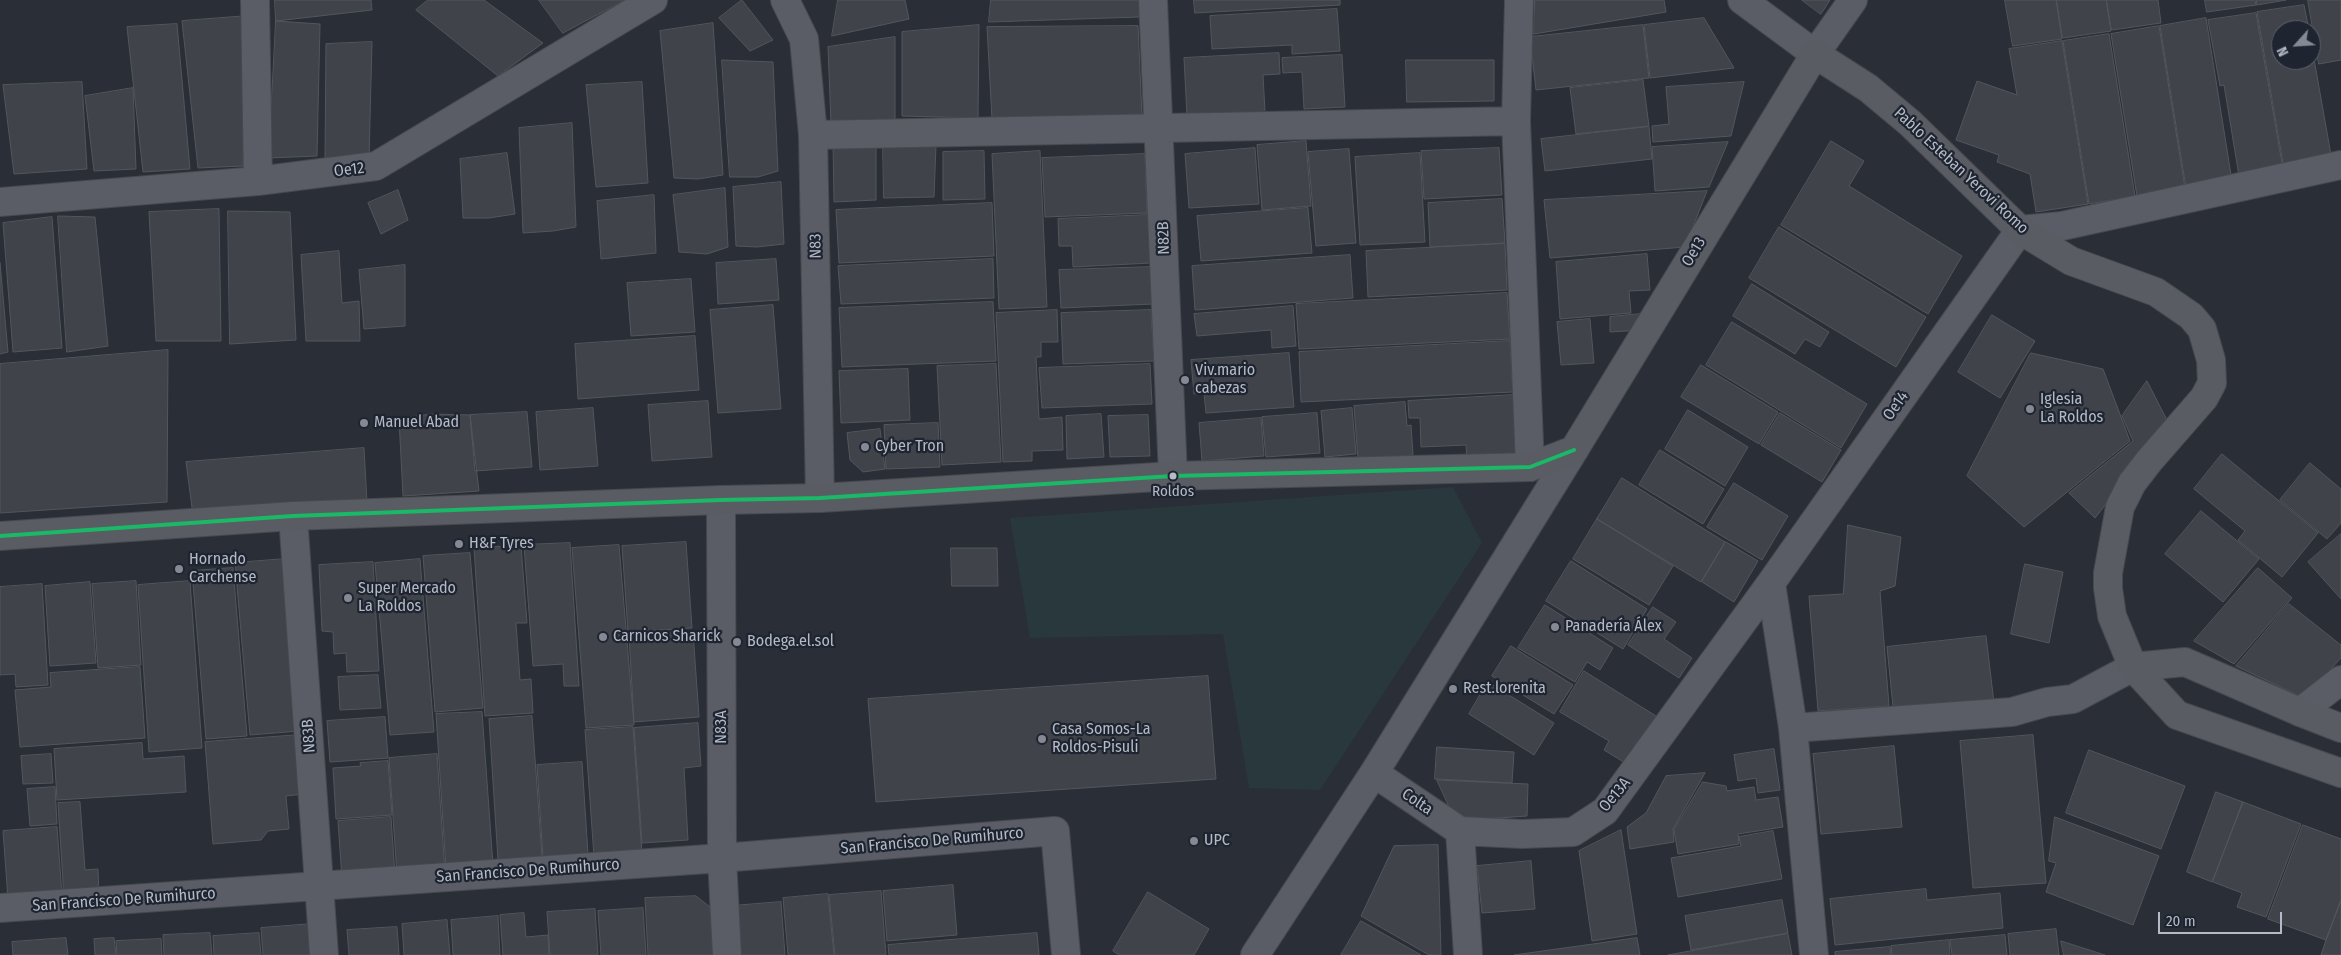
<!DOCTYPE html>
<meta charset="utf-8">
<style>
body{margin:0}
#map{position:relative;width:2341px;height:955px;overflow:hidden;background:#2a2e36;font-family:"Fira Sans Condensed",sans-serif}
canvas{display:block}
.north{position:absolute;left:2271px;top:20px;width:50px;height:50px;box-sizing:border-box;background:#1e2430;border:1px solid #5a606c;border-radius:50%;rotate:244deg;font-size:14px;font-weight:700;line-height:20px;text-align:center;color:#b5bac7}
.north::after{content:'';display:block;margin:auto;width:18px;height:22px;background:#848994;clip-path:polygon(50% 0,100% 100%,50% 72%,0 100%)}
.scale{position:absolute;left:2158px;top:912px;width:124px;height:22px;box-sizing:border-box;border:2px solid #b5bac7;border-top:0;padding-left:6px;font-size:15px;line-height:18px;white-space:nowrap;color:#b5bac7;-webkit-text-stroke:4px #1e2430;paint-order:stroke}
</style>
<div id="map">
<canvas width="2341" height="955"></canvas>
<div class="north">N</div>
<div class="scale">20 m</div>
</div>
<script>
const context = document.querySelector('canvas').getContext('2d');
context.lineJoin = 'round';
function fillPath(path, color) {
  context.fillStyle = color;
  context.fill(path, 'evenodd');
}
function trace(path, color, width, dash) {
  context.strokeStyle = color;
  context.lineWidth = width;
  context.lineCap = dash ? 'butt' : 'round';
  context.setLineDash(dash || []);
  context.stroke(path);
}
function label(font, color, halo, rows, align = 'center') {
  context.font = font + ' "Fira Sans Condensed",sans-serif';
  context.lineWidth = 4.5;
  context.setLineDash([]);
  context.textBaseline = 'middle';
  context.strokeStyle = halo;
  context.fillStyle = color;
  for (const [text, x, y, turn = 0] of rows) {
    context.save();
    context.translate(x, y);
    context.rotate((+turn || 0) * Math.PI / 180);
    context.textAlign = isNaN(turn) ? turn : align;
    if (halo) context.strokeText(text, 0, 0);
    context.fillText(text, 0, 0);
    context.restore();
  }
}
fillPath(new Path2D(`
 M1453,487L1482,543L1320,790L1249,788L1223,634L1030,638L1010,518Z`), '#28383c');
const building = new Path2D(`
 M275,0H371L372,10L276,21Z
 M428,0H484L543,43L498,76L416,10Z
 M539,0H625L563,33Z
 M742,0L773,40L750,51L719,18Z
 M838,0H905L909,19L832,36Z
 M991,0H1140L1139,17L989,22Z
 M1194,0H1340V5L1195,13Z
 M1535,0H1664L1666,12L1534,34Z
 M1802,0H1830L1821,14Z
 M2005,0H2056L2062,39L2013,46Z
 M2057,0H2106L2111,31L2063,38Z
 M2107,0H2158L2161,23L2112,30Z
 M2205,0H2255L2256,5L2207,12Z
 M2257,0H2286L2257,5Z
 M2308,0H2341V60L2319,64Z
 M2304,5L2309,30H2281V60H2311V42L2331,155L2283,163L2257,12Z
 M1337,9L1340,51L1292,54V45L1212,49L1210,16Z
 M2256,13L2283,169L2239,176L2224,85L2220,86L2208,20Z
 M248,16L243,166L198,168L182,21Z
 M1704,18L1734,68L1650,78L1644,25Z
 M2206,18L2232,181L2186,188L2160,26Z
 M276,21L320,24L317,156L269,158Z
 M713,23L723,175L698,179L674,178L660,31Z
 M177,24L190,169L143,172L127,27Z
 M979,25L978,118L902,116V32Z
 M1643,25L1649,78L1536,90L1530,37Z
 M1138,26L1142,117L992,119L987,27Z
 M2159,26L2185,188L2137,196L2111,34Z
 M2109,34L2135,196L2089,204L2063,41Z
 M895,37V123H831L828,47Z
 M2062,41L2088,204L2036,212L2030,174L1997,162L1999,155L1956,140L1977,81L2017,95L2009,49Z
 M372,42L369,159H325L326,44Z
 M1279,53L1280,74L1263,75L1265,112L1187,116L1184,58Z
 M1342,55L1345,107L1304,109L1302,72L1283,73L1282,58Z
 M722,60L773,62L778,171L758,177H730Z
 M1406,60H1494V101L1407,102Z
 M1643,80L1649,126L1576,134L1570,88Z
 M82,82L87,169L14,174L3,85Z
 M642,82L648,183L596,187L586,85Z
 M1744,82L1731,136L1653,142L1652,126L1669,124L1666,87Z
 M133,88L136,169L94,171L85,96Z
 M572,123L576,227L553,231L523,233L519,128Z
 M1649,127L1652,159L1545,171L1541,139Z
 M876,141V200L834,202L833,142Z
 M1306,141L1311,206L1262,210L1257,145Z
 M1831,141L1864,161L1849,186L1962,256L1928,314L1781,225Z
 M1728,142L1709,187L1655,191L1652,147Z
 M883,144L936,145L934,197L884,198Z
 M1255,148L1259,204L1189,208L1185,154Z
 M1499,148L1502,195L1424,199L1421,151Z
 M1349,149L1356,243L1316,246L1308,152Z
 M984,151L985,199L943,200V152Z
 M1040,151L1047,307L999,309L992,154Z
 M507,153L515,214L489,218H463L460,159Z
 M1420,153L1425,242L1360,245L1355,157Z
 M1145,154L1147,213L1045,217L1042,158Z
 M781,182L784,244L757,247L736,246L733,187Z
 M725,188L728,247L707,254L679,252L673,195Z
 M398,190L408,220L381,234L368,203Z
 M1707,191L1685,247L1550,258L1544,200Z
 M654,195L656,253L601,259L597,201Z
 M1502,199L1505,243L1430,247L1428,203Z
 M992,203L994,256L839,263L836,210Z
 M1308,208L1312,253L1201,261L1197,216Z
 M219,209L221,341H156L149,212Z
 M228,211L290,212L296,340L230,344Z
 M1149,215L1151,263L1073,267L1072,246H1059L1058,219Z
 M58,216L95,217L108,346L67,352Z
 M52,217L62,348L13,352L3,223Z
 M1779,227L1926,317L1896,367L1749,278Z
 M1505,244L1507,290L1368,297L1366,251Z
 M339,251L342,303L359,301L360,341H306L301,255Z
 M1647,254L1650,290L1629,291L1631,313L1560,319L1556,262Z
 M1350,255L1353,298L1195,310L1192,266Z
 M776,259L779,300L718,304L716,263Z
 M993,259L994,298L841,304L838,266Z
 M0,263L8,352L0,354Z
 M405,265V326L364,329L359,270Z
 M1152,267L1153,304L1061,308L1059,270Z
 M691,279L695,332L631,336L627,283Z
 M1752,284L1829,332L1820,347L1805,339L1795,354L1733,316Z
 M1507,293L1510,339L1299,349L1296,304Z
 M993,302L996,361L842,367L839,308Z
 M773,305L781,409L718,413L710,310Z
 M1293,306L1296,346L1272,348L1271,330L1197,336L1194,314Z
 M1057,310L1058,342H1041V357H1036L1039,419L1062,417L1063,450L1032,451V461L1003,462L996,313Z
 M1151,310L1154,361L1063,364L1061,313Z
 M1641,314L1643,330L1610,332V317Z
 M1992,315L2035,341L2000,398L1958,372Z
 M1590,319L1594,363L1561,365L1557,322Z
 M1732,322L1867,404L1841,448L1706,365Z
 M695,336L699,390L578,399L575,344Z
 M1510,341L1513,392L1301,402L1299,352Z
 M168,350L167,502L0,513V364Z
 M1289,353L1294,407L1206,413L1204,393L1194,394L1191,360Z
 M2031,353L2103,369L2130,441L2024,527L1967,476Z
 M996,364L1001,462L942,465L937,366Z
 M1150,364L1152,404L1042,408L1039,368Z
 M1701,365L1778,412L1759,444L1681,397Z
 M908,369L910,420L841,423L839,371Z
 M2147,381L2169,424L2095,518L2069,493L2133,441L2122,416Z
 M1514,395L1517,457L1467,460L1466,445L1421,447L1420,418H1409L1408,401Z
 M708,401L712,457L652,461L648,405Z
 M1405,402L1407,426L1411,425L1413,455L1358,460L1354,406Z
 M593,408L598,466L540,470L536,412Z
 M1352,408L1356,454L1325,457L1321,411Z
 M1688,410L1748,447L1725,486L1665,449Z
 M527,412L532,467L475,471L470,415Z
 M1317,413L1320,453L1266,457L1262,417Z
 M1780,413L1841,450L1822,482L1761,445Z
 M432,414L470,415L479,491L403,496L399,419Z
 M1101,414L1104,457L1067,459L1066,416Z
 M1148,415L1150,456L1110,457L1108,416Z
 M1261,418L1264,456L1202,461L1199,423Z
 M938,423L940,467L886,469L884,425Z
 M880,429L885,469L863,472L850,460L847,433Z
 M364,448L367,503L193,515L186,462Z
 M1660,450L1724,489L1703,524L1639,485Z
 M2222,454L2318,533L2282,577L2238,540L2245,531L2194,489Z
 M2310,463L2341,489V523L2327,539L2280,500Z
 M1622,478L1725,542L1701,582L1597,519Z
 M1734,483L1788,516L1762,560L1707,527Z
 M2201,511L2259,559L2223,602L2165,554Z
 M1597,519L1673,566L1649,605L1573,559Z
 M1848,525L1901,537L1895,586L1880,591L1889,706L1818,711L1809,596L1843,594Z
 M2341,534V599L2308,562Z
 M686,542L692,628L628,632L622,546Z
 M1726,542L1758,561L1734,602L1702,582Z
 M570,543L579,686H564L563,664L533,666L524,545Z
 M619,545L634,725L586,728L572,548Z
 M521,546L527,623H516L520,680L531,679L533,713L485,716L474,548Z
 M951,548H997L998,586H952Z
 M470,553L483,708L435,712L423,556Z
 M285,559L300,731L250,735L235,563Z
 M420,559L434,732L390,735L375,563Z
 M1571,561L1647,609L1623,649L1546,601Z
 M373,562L379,671L347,672L346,653L334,654L333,632L322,631L319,565Z
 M2025,564L2063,572L2049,643L2011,634Z
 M233,568L247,736L206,739L192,571Z
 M2258,568L2292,598L2234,664L2194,641Z
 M136,581L141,665L98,668L92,584Z
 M190,581L202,748L149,752L138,585Z
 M90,582L96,663L50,666L45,586Z
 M42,584L48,685L16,687L15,674L0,675V587Z
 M2289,604L2341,645V658L2304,698L2236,666Z
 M1545,605L1613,648L1600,670L1587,662L1575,682L1518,648Z
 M1653,607L1676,622L1664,639L1692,658L1679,678L1628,645Z
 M693,632L699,717L634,722L629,636Z
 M1986,636L1994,703L1893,707L1887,647Z
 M1511,646L1573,685L1554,714L1492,676Z
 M140,667L145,738L20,747L15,690L51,687L50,673Z
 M1584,671L1656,716L1627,764L1604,750L1609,741L1560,712Z
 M378,675L381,708L340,710L338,677Z
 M1208,676L1216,779L876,802L868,699Z
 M1488,682L1554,723L1534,755L1469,714Z
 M482,712L493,865L446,868L436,714Z
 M532,716L542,857L498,860L489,719Z
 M385,717L388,758L330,762L327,721Z
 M698,723L701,766L684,768L688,840L642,843L634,728Z
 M633,727L642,854L594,857L585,730Z
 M300,735L304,794L286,796L289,829L268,831L261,840L213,844L205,742Z
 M2033,735L2046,883L1973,888L1960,741Z
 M142,743L143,759L184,756L186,792L57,800L54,749Z
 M1894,746L1902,827L1821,834L1813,754Z
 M1437,747L1514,752L1512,783L1435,779Z
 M1774,749L1780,790L1758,793L1756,778L1738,781L1734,755Z
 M2089,750L2185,786L2161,849L2066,813Z
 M51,754L53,783L23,784L21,756Z
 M437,754L445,873L397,875L389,758Z
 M388,761L392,815L336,819L333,768L361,766L360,763Z
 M582,762L588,854L543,858L537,765Z
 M1705,773L1673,829L1674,842L1630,849L1627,827L1646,813L1666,776Z
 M1437,780L1528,784L1527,816L1456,821Z
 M1703,782L1726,786L1727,791L1754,787L1756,800L1778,797L1783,827L1738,834L1739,844L1678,854L1674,830Z
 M55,787L57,824L30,826L27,789Z
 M2216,792L2243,802L2212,882L2187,872Z
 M80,802L85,870L98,869L99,895L64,898L58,803Z
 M2243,802L2301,824L2266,917L2237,907L2242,893L2213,882Z
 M391,817L395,876L342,879L338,821Z
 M2055,817L2159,856L2133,925L2046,892L2056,863L2049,861Z
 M2303,825L2341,839V900L2326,940L2268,919Z
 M57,827L62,895L8,899L3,831Z
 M1621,830L1637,934L1592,941L1579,851Z
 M1773,831L1782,879L1678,897L1671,858L1741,846L1739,837Z
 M1438,845L1441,955H1429L1361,916L1394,846Z
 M1531,861L1535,909L1482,913L1477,866Z
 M953,885L957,935L887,941L883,891Z
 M1926,889L1927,900L2000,893L2003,928L1835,945L1830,899Z
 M881,891L886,955H835L829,895Z
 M1148,892L1209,929L1194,955H1119L1113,951Z
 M828,894L834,955H788L783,898Z
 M696,896L710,907L713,955H648L645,898Z
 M1782,900L1788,933L1691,950L1685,916Z
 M2341,900V955H2321L2326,940Z
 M781,902L785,955H736L732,906Z
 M643,908L646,955H601L598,911Z
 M595,909L598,955H550L547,912Z
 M524,913L526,937L548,935L549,955H503L500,915Z
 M498,916L500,955H453L451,920Z
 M447,920L450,955H404L402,924Z
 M1361,921L1421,955H1341Z
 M312,924L314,955H263L261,928Z
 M397,927L399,955H349L347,930Z
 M2056,929L2059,955H2010L2008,934Z
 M210,933L212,955H164L163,935Z
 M259,933L261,955H214L213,936Z
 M1037,933L1039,955H889L888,945Z
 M1788,934L1792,955H1668Z
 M2005,935L2007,955H1952L1950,940Z
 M66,938L68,955H13L12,942Z
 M114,938L116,955H95L94,939Z
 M1637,938L1640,955H1514L1593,944Z
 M161,939L162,955H117L116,941Z
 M1949,940L1950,955H1892L1891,946Z
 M2061,941L2105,955H2064Z
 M1890,947L1891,955H1835V952Z`);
fillPath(building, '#40434a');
trace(building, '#52565d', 1);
const street = new Path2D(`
 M255,0L258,181
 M785,0L804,39L813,135L820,498
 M1153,0L1173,476
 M1519,0L1516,121L1530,467
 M1742,0L1815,54L1853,0
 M813,135L1516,121
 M0,202L258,181L376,166L653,0
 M721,500L722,858L727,955
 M293,516L324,955
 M1771,583L1793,728L1814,955
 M2300,712L2341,680
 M1793,728L2012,712L2047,702L2073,699L2133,667
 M1374,773L1460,831
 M1460,831L1522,834L1573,832L1605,811L1771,583L2020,230L2062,226L2341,165
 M1460,831L1468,955
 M0,908L722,858L1055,831L1066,955
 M1255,955L1374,773L1574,450`);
const secondary = new Path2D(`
 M0,536L293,516L721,500L820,498L1173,476L1530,467L1574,450L1815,54L1868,88L1910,123L2020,230L2071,261L2156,292L2191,316L2202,329L2211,360L2212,383L2204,398L2149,461L2132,483L2120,507L2108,573V588L2112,616L2133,667L2177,715L2341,773
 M2133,667L2185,662L2300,712L2341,728`);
trace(street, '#46494f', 30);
trace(secondary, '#46494f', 30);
trace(street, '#5a5d65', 28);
trace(secondary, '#595c62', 28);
trace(new Path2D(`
 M0,536L293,516L721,500L820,498L1173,476L1530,467L1574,450`), '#1ab867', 4);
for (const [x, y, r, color] of [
 [1185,380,5,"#848994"],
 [2030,409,5,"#848994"],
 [364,423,5,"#848994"],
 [865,447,5,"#848994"],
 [1173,476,4.5,"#b5bac7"],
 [459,544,5,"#848994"],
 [179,569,5,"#848994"],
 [348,598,5,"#848994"],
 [1555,627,5,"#848994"],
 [603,637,5,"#848994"],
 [737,642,5,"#848994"],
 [1453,689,5,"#848994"],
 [1042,739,5,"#848994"],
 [1194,841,5,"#848994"]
]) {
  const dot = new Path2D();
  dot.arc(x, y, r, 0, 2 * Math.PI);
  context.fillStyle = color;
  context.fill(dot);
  trace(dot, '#1e2430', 2);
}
label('15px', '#b5bac7', '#1e2430', [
 ["Roldos",1173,492]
]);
label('16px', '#b5bac7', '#1e2430', [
 ["Oe12",349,170,-7],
 ["Pablo Esteban Yerovi Romo",1961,171,43],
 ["N82B",1164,238,-92],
 ["N83",816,246,-91],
 ["Oe13",1694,252,-59],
 ["Oe14",1896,406,-55],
 ["N83A",722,727,-90],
 ["N83B",309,736,-94],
 ["Oe13A",1615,795,-50],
 ["Colta",1417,802,34],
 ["San Francisco De Rumihurco",932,841,-5],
 ["San Francisco De Rumihurco",528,871,-4],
 ["San Francisco De Rumihurco",124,900,-4]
]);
label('16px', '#b5bac7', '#1e2430', [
 ["Viv.mario",1195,371],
 ["cabezas",1195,389],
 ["Iglesia",2040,400],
 ["La Roldos",2040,418],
 ["Manuel Abad",374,423],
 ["Cyber Tron",875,447],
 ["H&F Tyres",469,544],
 ["Hornado",189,560],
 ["Carchense",189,578],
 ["Super Mercado",358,589],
 ["La Roldos",358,607],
 ["Panadería Álex",1565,627],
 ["Carnicos Sharick",613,637],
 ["Bodega.el.sol",747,642],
 ["Rest.lorenita",1463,689],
 ["Casa Somos-La",1052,730],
 ["Roldos-Pisuli",1052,748],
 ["UPC",1204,841]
], 'left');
</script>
